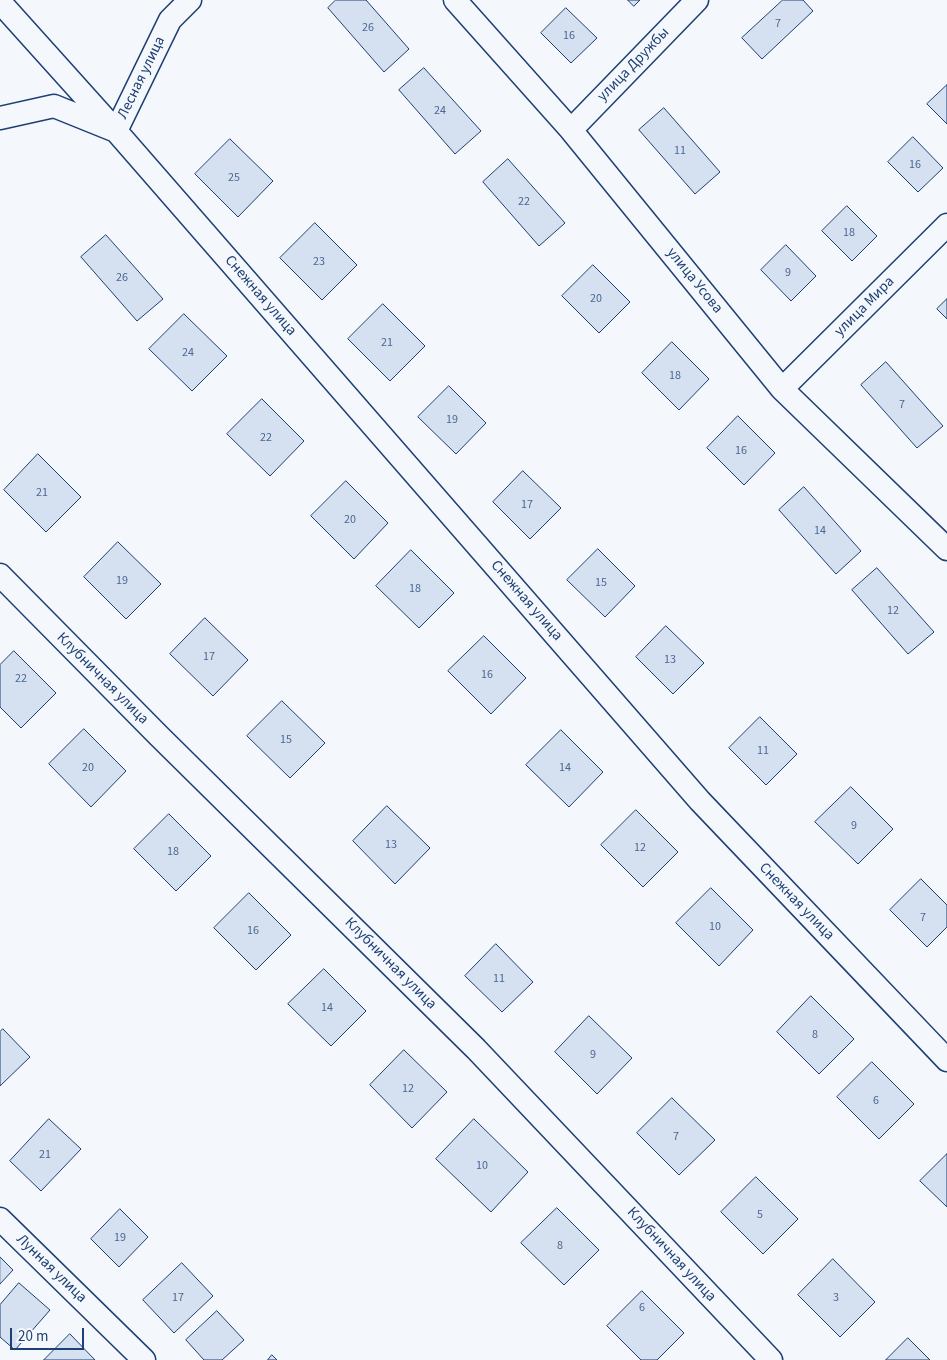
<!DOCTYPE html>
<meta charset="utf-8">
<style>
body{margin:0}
#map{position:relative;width:947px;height:1360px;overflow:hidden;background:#f4f7fb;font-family:"Source Sans 3",sans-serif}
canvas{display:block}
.scale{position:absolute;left:10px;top:1328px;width:74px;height:22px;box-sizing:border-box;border:2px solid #1d3f73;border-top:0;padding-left:6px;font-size:15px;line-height:18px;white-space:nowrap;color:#1d3f73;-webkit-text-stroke:4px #f4f7fb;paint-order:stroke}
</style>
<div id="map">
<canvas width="947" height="1360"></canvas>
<div class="scale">20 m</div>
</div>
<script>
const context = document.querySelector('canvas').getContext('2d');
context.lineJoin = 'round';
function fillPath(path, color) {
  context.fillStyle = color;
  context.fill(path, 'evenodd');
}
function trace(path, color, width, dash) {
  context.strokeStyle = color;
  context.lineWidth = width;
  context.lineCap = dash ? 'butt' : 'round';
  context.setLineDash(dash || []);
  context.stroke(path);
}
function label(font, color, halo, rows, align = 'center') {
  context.font = font + ' "Source Sans 3",sans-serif';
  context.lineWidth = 4;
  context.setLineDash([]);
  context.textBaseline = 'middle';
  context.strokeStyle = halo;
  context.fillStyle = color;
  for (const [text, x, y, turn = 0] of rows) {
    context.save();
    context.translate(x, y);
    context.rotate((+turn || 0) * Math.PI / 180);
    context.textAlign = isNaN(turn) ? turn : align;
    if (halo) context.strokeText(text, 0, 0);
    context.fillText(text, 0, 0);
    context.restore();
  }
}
const building = new Path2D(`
 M336,0H366L409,49L384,72L328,8Z
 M628,0H640L634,6Z
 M783,0H803L813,11L762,59L742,38Z
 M566,8L597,38L571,63L541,33Z
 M424,68L481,131L455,154L399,90Z
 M947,85V124L927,104Z
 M664,108L720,172L695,194L639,130Z
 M913,137L943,168L918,192L888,162Z
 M230,139L273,181L238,217L195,174Z
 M508,159L565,223L539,246L483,182Z
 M847,206L877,236L852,261L822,231Z
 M315,223L357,265L322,300L280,258Z
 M106,235L163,299L137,321L81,257Z
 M786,245L816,276L791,301L761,270Z
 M593,265L630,302L599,333L562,296Z
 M947,299V319L937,309Z
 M383,304L425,346L390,381L348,339Z
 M184,314L227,356L192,391L149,349Z
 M672,342L709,379L679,410L642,373Z
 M886,362L943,426L917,448L861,385Z
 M449,386L486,423L456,454L418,417Z
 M262,399L304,441L270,476L227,434Z
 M738,416L775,453L744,485L707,448Z
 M38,454L81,497L46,532L4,490Z
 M523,471L561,508L530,539L493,502Z
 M346,481L388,523L354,559L311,516Z
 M804,487L861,551L836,574L779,510Z
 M118,542L161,584L126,619L84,577Z
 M598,549L635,586L605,617L567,580Z
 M411,550L454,593L419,628L376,586Z
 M877,568L934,632L908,654L852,590Z
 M205,618L248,660L213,696L170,654Z
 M666,626L704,663L673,694L636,657Z
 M484,636L526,678L491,714L448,671Z
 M14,651L56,693L21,728L0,707V665Z
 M282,701L325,743L290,778L247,736Z
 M760,717L797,754L766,785L729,748Z
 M84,729L126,771L91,807L49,764Z
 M561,730L603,772L569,807L526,765Z
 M851,787L893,829L858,864L815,822Z
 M387,806L430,848L395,884L353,841Z
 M636,810L678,852L643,887L601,845Z
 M169,814L211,856L176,891L134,849Z
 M921,879L947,905V927L927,947L890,910Z
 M711,888L753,930L719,966L676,923Z
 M249,893L291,935L256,970L214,928Z
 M496,944L533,982L502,1012L465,976Z
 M324,969L366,1011L331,1046L288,1004Z
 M811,996L854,1039L819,1074L777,1032Z
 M589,1016L632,1058L597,1094L555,1052Z
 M3,1029L30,1057L0,1086V1032Z
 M404,1050L447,1092L412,1128L370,1085Z
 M872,1062L914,1104L879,1139L837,1097Z
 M672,1098L715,1140L679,1175L637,1133Z
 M49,1119L81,1149L41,1191L10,1161Z
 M474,1119L528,1172L491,1212L436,1159Z
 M947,1154V1207L920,1181Z
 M756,1177L798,1219L763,1254L721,1212Z
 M557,1208L599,1250L564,1285L521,1243Z
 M120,1209L148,1237L119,1267L91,1239Z
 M0,1257L13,1270L0,1284Z
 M833,1259L875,1302L840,1337L798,1295Z
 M182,1263L213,1296L174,1333L143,1300Z
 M19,1283L50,1310L15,1350L0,1337V1305Z
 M642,1291L684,1333L657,1360H641L607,1326Z
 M217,1311L244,1340L222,1360H204L186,1340Z
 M70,1334L95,1360H44Z
 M908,1338L930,1360H886Z
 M272,1355L277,1360H268Z`);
fillPath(building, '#d5e0f0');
trace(building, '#1d3f73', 1);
const street = new Path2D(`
 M455,0L571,130L782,389L947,549
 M0,2L116,131L700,801L947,1060
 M0,118L54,106L116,131L170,20L190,0
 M571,130L697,0
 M782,389L947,225
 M0,575L159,736L476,1049L771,1360
 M0,1219L144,1360`);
trace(street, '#1d3f73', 25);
trace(street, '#f4f7fb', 22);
label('12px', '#4b6792', null, [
 ["7",778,24],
 ["26",368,28],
 ["16",569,36],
 ["24",440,111],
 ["11",680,151],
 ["16",915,165],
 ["25",234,178],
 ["22",524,202],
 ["18",849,233],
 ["23",319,262],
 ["9",788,273],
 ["26",122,278],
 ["20",596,299],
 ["21",387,343],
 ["24",188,353],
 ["18",675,376],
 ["7",902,405],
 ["19",452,420],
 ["22",266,438],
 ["16",741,451],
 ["21",42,493],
 ["17",527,505],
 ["20",350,520],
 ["14",820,531],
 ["19",122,581],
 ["15",601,583],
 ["18",415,589],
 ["12",893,611],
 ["17",209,657],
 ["13",670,660],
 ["16",487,675],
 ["22",21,679],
 ["15",286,740],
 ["11",763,751],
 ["20",88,768],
 ["14",565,768],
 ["9",854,826],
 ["13",391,845],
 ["12",640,848],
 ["18",173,852],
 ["7",923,918],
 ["10",715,927],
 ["16",253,931],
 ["11",499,979],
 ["14",327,1008],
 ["8",815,1035],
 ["9",593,1055],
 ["12",408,1089],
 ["6",876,1101],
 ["7",676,1137],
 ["21",45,1155],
 ["10",482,1166],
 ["5",760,1215],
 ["19",120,1238],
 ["8",560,1246],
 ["17",178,1298],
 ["3",836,1298],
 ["6",642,1308]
]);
label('15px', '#1d3f73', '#f4f7fb', [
 ["улица Дружбы",634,65,-46],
 ["Лесная улица",142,78,-64],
 ["улица Усова",694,281,51],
 ["Снежная улица",260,296,49],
 ["улица Мира",865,307,-45],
 ["Снежная улица",526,601,49],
 ["Клубничная улица",102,679,45],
 ["Снежная улица",796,902,46],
 ["Клубничная улица",390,964,45],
 ["Клубничная улица",671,1255,47],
 ["Лунная улица",51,1269,44]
]);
</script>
